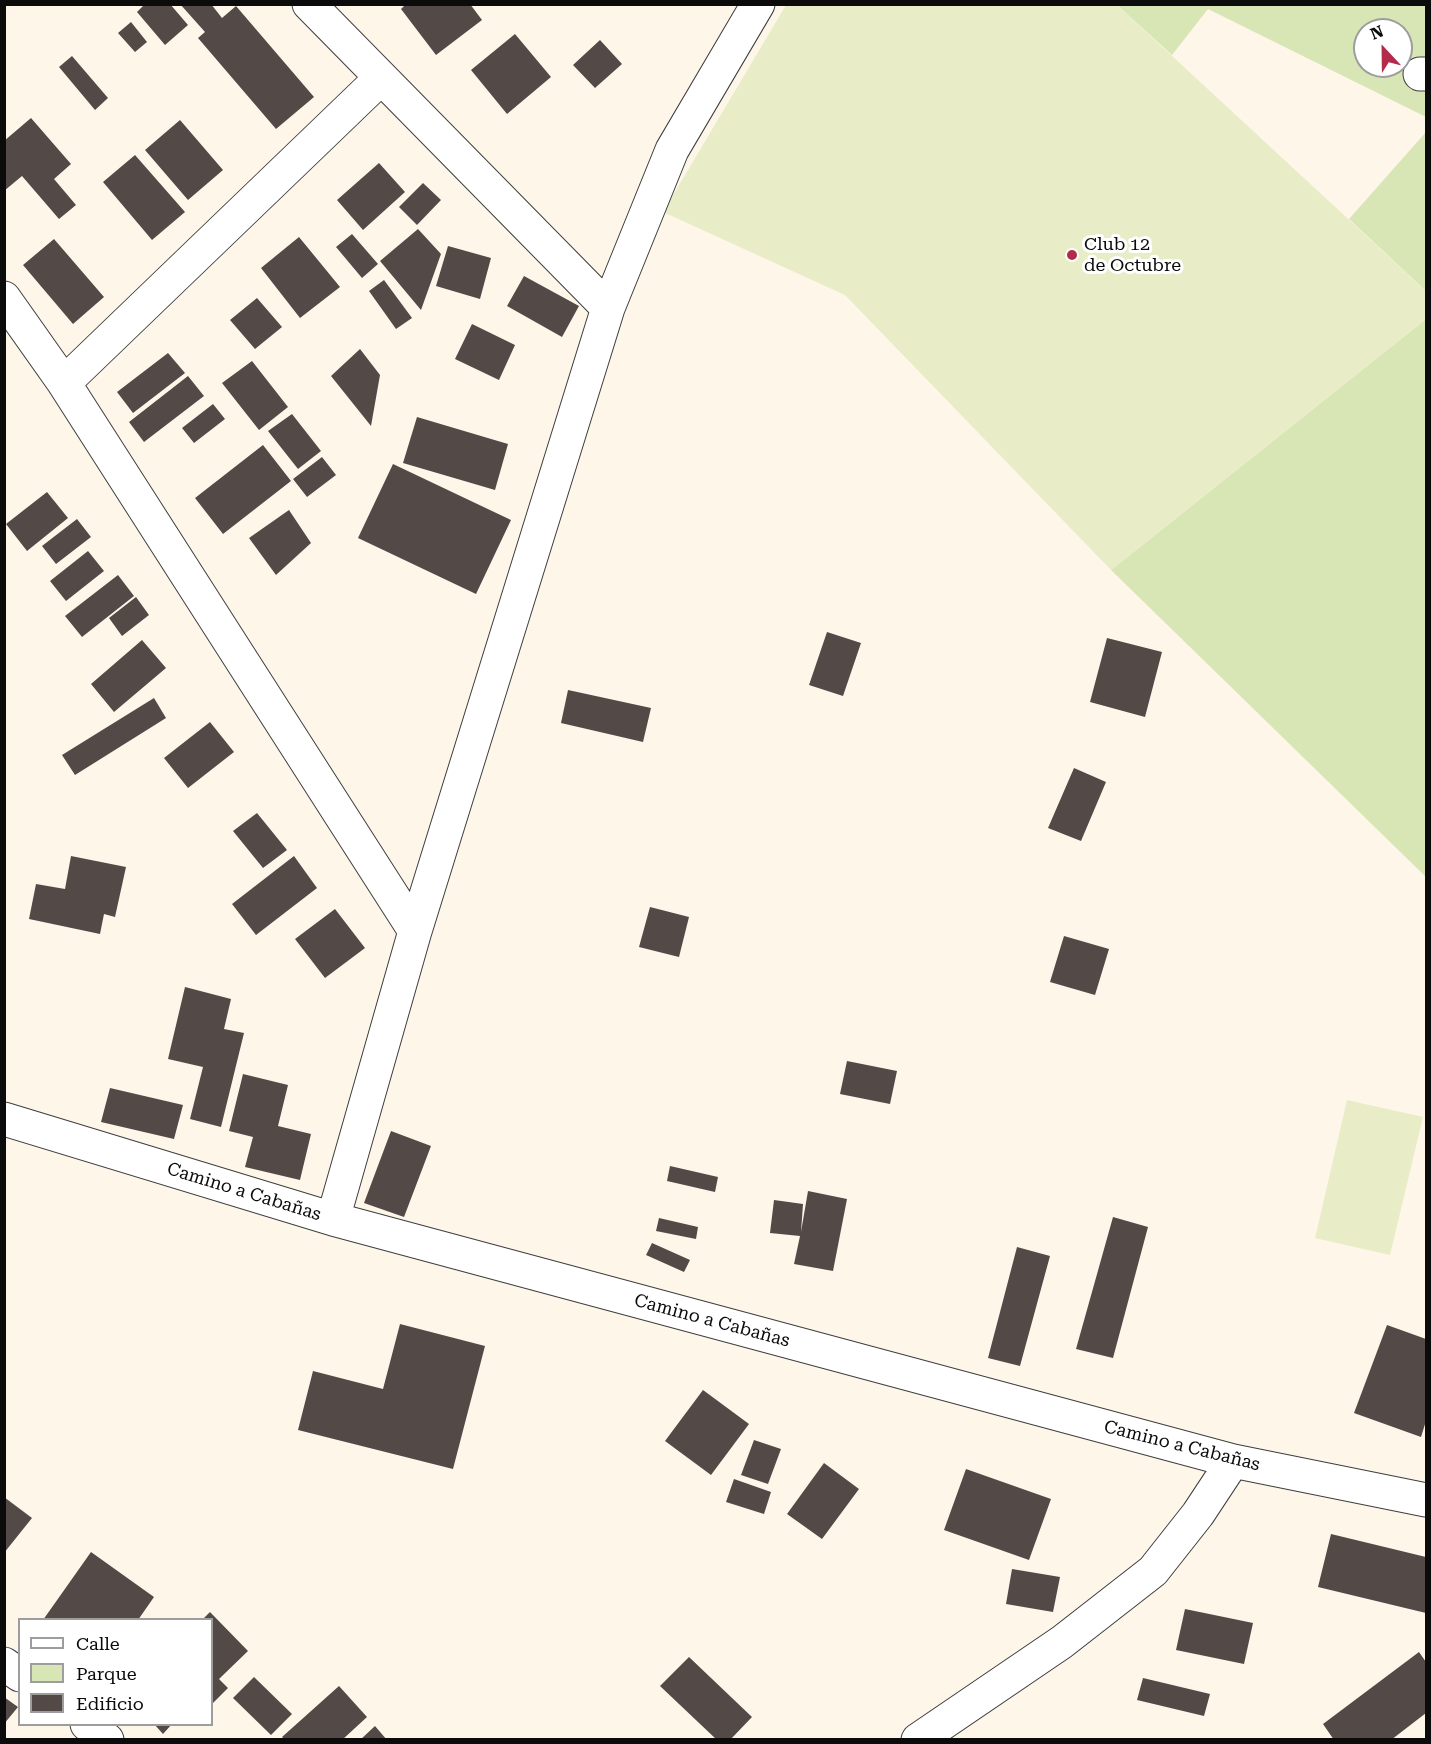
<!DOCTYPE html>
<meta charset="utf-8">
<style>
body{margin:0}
#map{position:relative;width:1431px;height:1744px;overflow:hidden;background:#fef6e9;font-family:"Roboto Serif",serif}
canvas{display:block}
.frame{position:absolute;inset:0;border:6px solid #0b0b0b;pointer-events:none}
.legend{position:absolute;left:18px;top:1618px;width:195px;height:108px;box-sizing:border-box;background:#fff;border:2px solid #9d9d9d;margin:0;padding:8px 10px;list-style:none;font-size:18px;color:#0b0b0b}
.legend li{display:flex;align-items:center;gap:12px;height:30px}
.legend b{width:30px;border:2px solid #9d9d9d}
.north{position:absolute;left:1353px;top:18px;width:60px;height:60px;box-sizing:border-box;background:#fff;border:2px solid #9d9d9d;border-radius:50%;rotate:338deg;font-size:16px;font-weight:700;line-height:24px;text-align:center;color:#0b0b0b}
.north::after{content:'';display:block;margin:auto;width:21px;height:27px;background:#b32b4b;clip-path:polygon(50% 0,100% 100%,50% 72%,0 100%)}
</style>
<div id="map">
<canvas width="1431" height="1744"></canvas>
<div class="frame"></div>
<ul class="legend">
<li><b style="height:8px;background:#fff"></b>Calle</li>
<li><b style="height:16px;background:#d8e6b6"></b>Parque</li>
<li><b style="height:16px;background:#534a48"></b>Edificio</li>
</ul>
<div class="north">N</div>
</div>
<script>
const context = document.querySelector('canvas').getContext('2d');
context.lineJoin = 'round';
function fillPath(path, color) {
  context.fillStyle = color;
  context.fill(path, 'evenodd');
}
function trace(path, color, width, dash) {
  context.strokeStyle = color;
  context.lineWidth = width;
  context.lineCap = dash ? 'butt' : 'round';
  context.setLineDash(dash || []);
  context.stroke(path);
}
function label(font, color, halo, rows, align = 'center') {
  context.font = font + ' "Roboto Serif",serif';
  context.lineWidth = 6;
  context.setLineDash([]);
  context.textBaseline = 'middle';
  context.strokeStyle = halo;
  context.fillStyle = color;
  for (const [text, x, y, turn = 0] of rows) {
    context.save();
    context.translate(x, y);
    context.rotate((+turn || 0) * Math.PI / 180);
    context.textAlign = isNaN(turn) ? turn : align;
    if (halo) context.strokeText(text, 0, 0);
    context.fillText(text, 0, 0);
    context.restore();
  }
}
fillPath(new Path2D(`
 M1117,5H1426V117L1208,9L1172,55ZM1365,30H1401V66H1365Z
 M1426,132V291L1349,219Z
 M1426,319V877L1111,570Z`), '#d8e6b6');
fillPath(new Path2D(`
 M786,5H1117L1426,291V319L1111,570L845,295L663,212Z
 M1347,1100L1423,1117L1390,1255L1315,1238Z`), '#e8edc7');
fillPath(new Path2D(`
 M145,4H170L188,25L165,45L137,12Z
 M180,4H211L222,18L236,6L314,97L276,129L198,38L205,32Z
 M406,4H470L482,20L436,55L401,9Z
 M131,22L147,42L135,52L118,33Z
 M515,34L551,77L507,114L471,70Z
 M600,40L622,64L595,88L573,65Z
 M72,56L108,98L95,110L59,67Z
 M31,118L71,164L54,179L76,205L59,219L22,176L4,191V141Z
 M180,120L223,170L188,200L145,150Z
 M135,155L185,212L152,240L103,182Z
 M379,163L405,192L363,230L337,200Z
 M423,183L441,200L417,225L399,207Z
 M418,229L441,254L421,310L380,261Z
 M352,234L378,264L362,278L336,247Z
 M299,237L340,287L300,318L261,268Z
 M54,239L104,297L73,324L23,265Z
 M448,246L491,258L480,299L436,286Z
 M524,276L579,306L562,337L507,306Z
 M384,280L412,318L396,329L369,291Z
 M257,298L282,327L255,349L230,320Z
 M472,324L515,345L499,380L455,359Z
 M360,349L380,375L371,426L331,376Z
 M168,353L185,373L133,413L117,392Z
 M252,361L288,407L259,430L222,383Z
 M188,376L204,396L144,442L129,422Z
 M213,404L225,419L194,443L182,428Z
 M292,414L321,451L298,469L268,431Z
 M417,417L508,444L495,490L403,463Z
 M263,445L291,481L223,534L195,498Z
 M322,457L336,475L307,497L293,479Z
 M393,464L511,520L476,594L358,538Z
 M47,492L68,518L27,551L6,524Z
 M289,510L311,543L276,575L249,538Z
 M77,519L91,537L56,564L42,546Z
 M88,551L104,571L66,601L50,581Z
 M118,575L134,596L82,637L65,616Z
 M136,597L149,615L122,636L109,618Z
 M827,632L861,643L843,696L809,685Z
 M1107,638L1162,652L1145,717L1090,702Z
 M142,640L166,668L114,712L91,684Z
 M568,690L651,708L643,742L561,723Z
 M154,698L166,718L75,775L62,755Z
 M210,722L234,752L188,788L164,758Z
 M1074,768L1106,782L1081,841L1048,828Z
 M257,813L287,850L263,868L233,831Z
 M71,856L126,867L115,917L104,914L100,934L29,919L36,884L65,889Z
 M294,856L317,888L256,935L232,904Z
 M650,907L689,917L679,957L639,947Z
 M335,909L365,948L325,978L295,939Z
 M1064,936L1109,949L1095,995L1050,982Z
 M185,987L231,999L224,1029L244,1033L221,1127L190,1119L203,1067L168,1059Z
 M847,1061L897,1071L890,1104L840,1094Z
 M243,1074L288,1085L278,1126L311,1134L300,1180L245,1167L253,1137L229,1131Z
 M110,1088L183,1105L174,1139L101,1122Z
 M391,1131L431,1146L404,1217L364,1203Z
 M670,1166L718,1177L715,1192L667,1181Z
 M808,1191L847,1199L833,1271L794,1264L800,1236L770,1233L774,1200L803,1204L801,1232Z
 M1113,1217L1148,1227L1113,1358L1076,1349Z
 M659,1218L698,1227L696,1239L656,1231Z
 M652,1243L690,1260L684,1272L646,1255Z
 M1017,1247L1050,1256L1020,1366L988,1358Z
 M400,1324L485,1346L453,1469L298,1430L313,1371L383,1389Z
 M1387,1325L1426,1339V1421L1421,1437L1354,1413Z
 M703,1390L749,1424L711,1475L665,1441Z
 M754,1440L781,1449L768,1484L741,1475Z
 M824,1463L859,1489L822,1539L787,1514Z
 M966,1469L1051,1499L1029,1560L944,1530Z
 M734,1479L771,1492L764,1514L726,1502Z
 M4,1497L32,1518L4,1553Z
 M1331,1534L1426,1557V1613L1318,1587Z
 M91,1552L154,1597L138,1620H43Z
 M1012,1569L1060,1577L1053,1612L1006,1604Z
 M1185,1609L1253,1623L1244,1664L1176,1650Z
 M210,1612L248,1651L219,1679L228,1688L212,1704V1620H202Z
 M1419,1652L1426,1662V1713L1391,1740H1334L1323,1724Z
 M689,1657L752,1717L730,1740H717L660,1686Z
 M254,1677L292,1714L271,1735L233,1698Z
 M1143,1678L1210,1694L1204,1716L1137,1700Z
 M339,1686L367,1717L342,1740H285L282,1737Z
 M4,1697L18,1707L4,1724Z
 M154,1724H172L163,1734Z
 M375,1726L387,1740H360Z`), '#534a48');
const minor = new Path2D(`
 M309,4L608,308
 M1420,74H1426
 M4,298L64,383L415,931
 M64,383L381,78
 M4,1119L333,1219L1233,1461L1426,1500
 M333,1219L415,931L608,308L672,150L758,4
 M4,1664L20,1675
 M87,1724L107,1740
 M918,1740L1062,1642L1153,1571L1198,1514L1233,1461`);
trace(minor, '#3e3e3e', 35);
trace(minor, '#fff', 33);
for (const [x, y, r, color] of [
 [1072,255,6,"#b32b4b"]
]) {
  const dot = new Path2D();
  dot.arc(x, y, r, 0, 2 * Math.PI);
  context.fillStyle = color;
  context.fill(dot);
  trace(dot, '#fff', 2);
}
label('18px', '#0b0b0b', '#fff', [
 ["Club 12",1084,245],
 ["de Octubre",1084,266]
], 'left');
label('18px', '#0b0b0b', '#fff', [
 ["Camino a Cabañas",244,1192,17],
 ["Camino a Cabañas",712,1321,15],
 ["Camino a Cabañas",1182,1446,14]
]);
</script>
